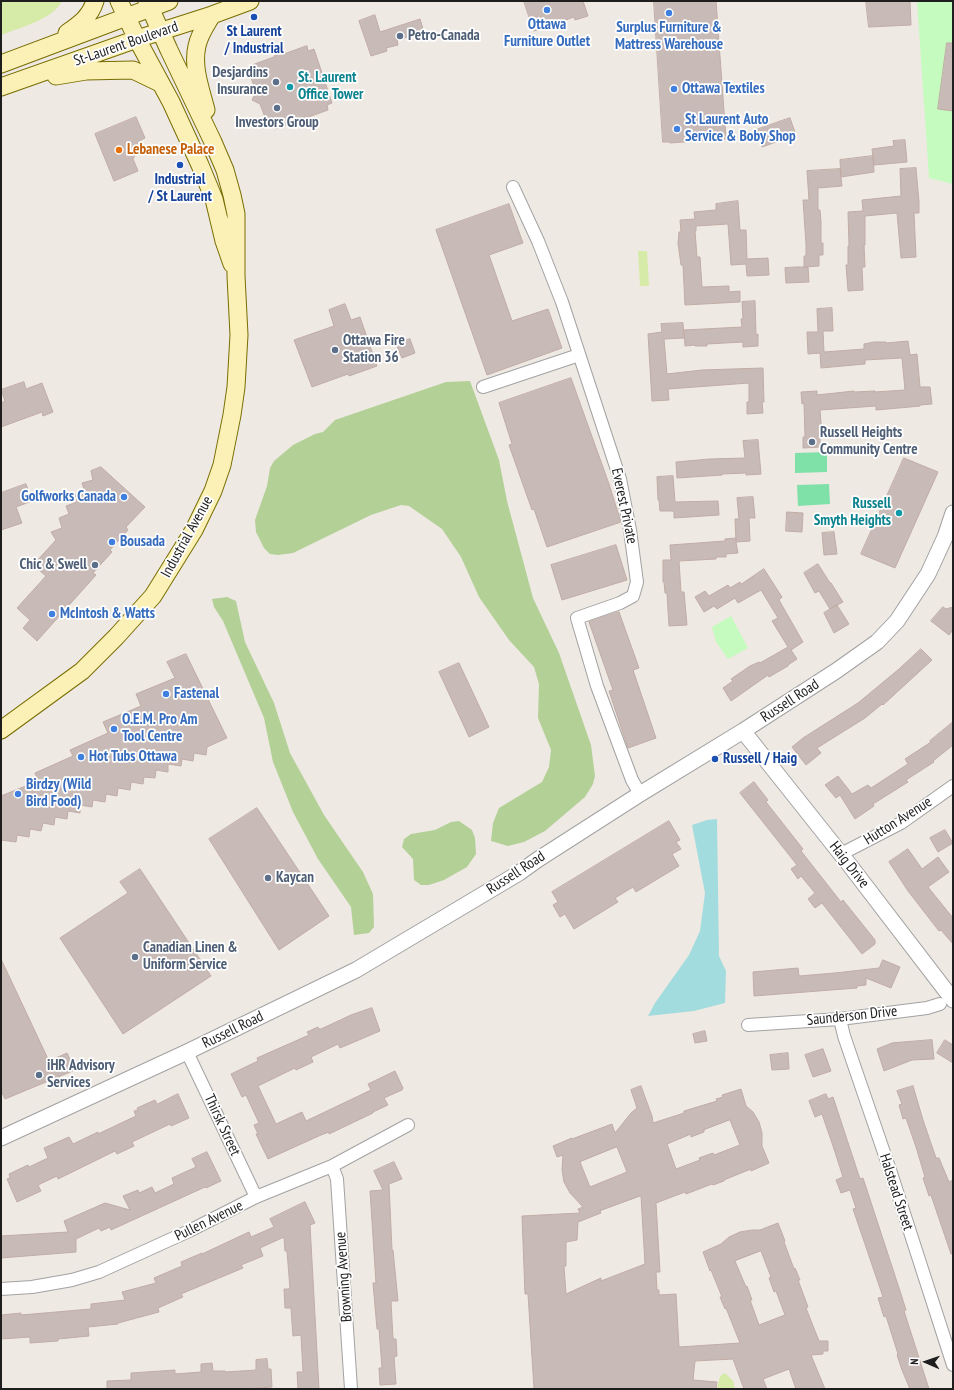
<!DOCTYPE html>
<style>
body{margin:0}
#map{position:relative;width:954px;height:1390px;overflow:hidden;background:#efe9e3;font-family:"PT Sans Narrow",sans-serif}
canvas{display:block}
.frame{position:absolute;inset:0;border:2px solid #1e1e1e;pointer-events:none}
.north{position:absolute;left:906px;top:1342px;width:40px;height:40px;-webkit-text-stroke:3px #fff;paint-order:stroke;rotate:272deg;font-size:11px;font-weight:700;line-height:16px;text-align:center;color:#1e1e1e}
.north::after{content:'';display:block;margin:auto;width:14px;height:18px;background:#1e1e1e;clip-path:polygon(50% 0,100% 100%,50% 72%,0 100%)}
</style>
<div id="map">
<canvas width="954" height="1390"></canvas>
<div class="frame"></div>
<div class="north">N</div>
</div>
<script>
const context = document.querySelector('canvas').getContext('2d');
context.lineJoin = 'round';
function fillPath(path, color) {
  context.fillStyle = color;
  context.fill(path, 'evenodd');
}
function trace(path, color, width, dash) {
  context.strokeStyle = color;
  context.lineWidth = width;
  context.lineCap = dash ? 'butt' : 'round';
  context.setLineDash(dash || []);
  context.stroke(path);
}
function label(font, color, halo, rows, align = 'center') {
  context.font = font + ' "PT Sans Narrow",sans-serif';
  context.lineWidth = 3.5;
  context.setLineDash([]);
  context.textBaseline = 'middle';
  context.strokeStyle = halo;
  context.fillStyle = color;
  for (const [text, x, y, turn = 0] of rows) {
    context.save();
    context.translate(x, y);
    context.rotate((+turn || 0) * Math.PI / 180);
    context.textAlign = isNaN(turn) ? turn : align;
    if (halo) context.strokeText(text, 0, 0);
    context.fillText(text, 0, 0);
    context.restore();
  }
}
fillPath(new Path2D(`
 M1,1H62C54,19 19,28 1,35Z
 M638,251H647L649,286H640Z
 M725,1373L733,1381L735,1389H717C719,1382 718,1376 725,1373Z`), '#d6eba8');
fillPath(new Path2D(`
 M470,381L499,460L507,501L533,598L559,653L591,745L595,776L593,784L585,797L545,831L524,842L508,846L491,841L493,823L499,808L542,782L549,767L551,750L538,718L539,684L534,667L509,640L479,597L461,557L442,529L409,506L401,505L371,515L293,553L278,555L270,554L264,548L256,532L255,520L267,486L270,468L274,461L293,445L315,434L323,432L335,420L446,382Z
 M227,597L236,601L245,642L274,703L290,753L324,815L363,872L373,894L374,927L369,933L354,935L351,907L318,859L293,812L273,762L264,718L223,621L214,607L212,599Z
 M459,821L472,830L475,838L476,854L467,867L444,880L429,885H421L414,880L413,859L402,847L404,839L411,834L435,830L451,822Z`), '#b3d097');
fillPath(new Path2D(`
 M917,1H953V184L929,178Z
 M731,616L748,648L728,659L716,642L712,627Z`), '#c6fbbf');
fillPath(new Path2D(`
 M827,452V472L795,473V453Z
 M829,484L830,504L798,506L797,485Z`), '#7fe0a8');
fillPath(new Path2D(`
 M717,819L719,956L726,971L725,1003L694,1011L648,1016L655,1003L689,955L700,931L705,893L692,825L707,820Z`), '#a3dcde');
const building = new Path2D(`
 M524,1H583L588,16L575,20L574,17L534,31Z
 M654,1H716L726,139L670,143V142H663Z
 M866,1H910L911,25L869,27Z
 M375,15L380,32L420,19L424,32L397,40L398,45L386,48L387,51L371,56L359,21Z
 M947,43H953V111L938,109Z
 M307,46L308,51L314,49L332,103L327,105L328,110L275,129L273,124L268,125L260,104L252,100L256,92L248,69L253,67L252,65L274,57L278,49L286,53Z
 M136,117L145,138L137,142L139,147L133,159L138,171L114,181L95,134Z
 M790,118L796,135L762,147L756,130Z
 M905,140L907,162L874,165L872,149L894,146L893,141Z
 M873,156L874,172L841,177L840,160Z
 M916,168L919,202V213H914L916,257L901,258L897,213L865,216V245H864L865,267H862L863,290L848,291L846,265H848V246H849L848,212L863,211L862,200L901,196L900,169Z
 M840,169L842,186L818,188V210H820L821,222V243H823V255H819V266L804,267V256H806V244L803,200H809L807,171Z
 M738,201L740,230H746L747,259L768,258L769,275L747,276L746,264L731,265L728,224L696,226V231H695L697,257H700L702,287L729,286V292L740,291V302L685,305L683,265H681L678,243L679,232H681L680,220L695,219L694,212L716,210V204Z
 M509,204L523,243L489,255L512,321L548,309L562,348L487,375L436,230Z
 M796,267H808L809,282L786,283L785,268Z
 M755,301L756,335L758,334V346L743,347V342L707,344V346H695V345L685,346L684,330L742,327L741,319H743L742,302Z
 M345,304L351,320L360,317L377,366L349,376L348,374L312,387L294,340L334,326L329,310Z
 M832,308L833,331H823L824,352L864,349V344L874,342H886V343L908,341L910,355L917,354L920,387H930L932,404L920,405V406L910,407L876,410V406L820,410L822,436H820V447L803,448V437H805L804,403L802,404L801,392L817,391V395L854,391V392L875,391V392L905,390L902,358L865,360V364L821,368L820,353L808,354L807,332H818L817,309Z
 M683,323L684,338L664,339L667,374L702,370L763,368L764,402H762L763,413L747,414V402H749V383L668,389L669,400L652,401L648,334L662,332L661,324Z
 M410,339L415,353L402,358L396,344Z
 M571,378L609,484L621,522L547,547L534,509L532,510L509,445L512,444L499,403Z
 M24,382L26,389L42,383L53,412L43,416L42,412L1,427V403L5,401L1,390Z
 M758,440L761,474L746,475V473L722,474V475L677,478L676,462L709,459L745,458L743,441Z
 M904,458L938,472L895,568L861,554Z
 M101,467L145,507L126,527L128,530L110,550L112,552L93,573L96,575L37,641L23,628L30,620L17,608L46,576L33,565L56,540L51,532L62,528L59,518L69,514L66,506L77,502L75,494L85,492L82,483L93,480L91,471Z
 M673,476L675,502L718,501L719,515L674,518V511H660L659,500H658L657,477Z
 M26,484L32,501L16,507L22,523L1,530V493Z
 M753,497L755,518H749L750,541L736,542L738,553L726,554V557H716V559L679,561L681,592H684L687,625L669,626L667,593H665L664,582H663V560H671L670,545L725,541V539L736,538V541L735,519H739L737,498Z
 M787,512L803,513L802,532L786,531Z
 M834,532L837,554L824,555L822,533Z
 M616,545L627,580L562,600L551,565Z
 M818,564L830,583H831L843,602L830,609L819,591L815,593L804,573Z
 M764,569L782,597L779,600L803,642L791,650L797,659L788,665V666L769,677L768,675L731,701L723,688L733,681L731,679L750,666L759,662L760,663L788,647L772,621L778,618L761,590L738,603L735,598L717,609L714,606L704,612L695,597L705,591L709,596L728,585L730,588L740,582L741,584Z
 M837,605L849,624L834,633L824,613Z
 M943,607L946,609L953,607V630L949,635L931,621Z
 M619,612L639,668L633,670L656,738L628,748L609,691L613,690L589,622Z
 M921,649L932,660L883,705L882,704L865,718L817,748L821,753L806,765L792,747L803,738L858,703L899,669Z
 M186,654L227,738L207,747L206,755L194,753L193,761L182,759L181,766L168,764V772L156,770L155,778L144,777L143,784L131,782L130,790L118,788L117,796L106,794L105,802L93,800L92,807L80,805V813L68,811L67,819L55,817L54,825L43,823L41,831L30,829L29,837L17,835L16,842L1,840V796L38,781L35,773L73,756L70,750L108,733L103,722L141,706L136,694L175,678L167,662Z
 M459,663L489,727L469,737L439,672Z
 M953,722V745L933,761L934,762L906,780L908,782L873,804L874,806L855,819L840,795L836,798L825,785L838,776L852,794L868,785L871,788L908,764L905,759L931,742L930,741Z
 M754,782L768,800L766,802L803,849L801,851L841,902L843,900L875,940V944L862,954L822,903L815,908L808,899L815,893L801,876L798,879L791,869L797,865L740,793Z
 M257,808L329,916L279,950L209,839Z
 M669,821L680,840L676,842L681,849L672,854L679,866L636,892L633,887L615,898L618,902L574,929L565,914L560,917L553,905L558,902L552,892Z
 M945,830L953,843L938,852L930,838Z
 M908,849L922,869L938,857L949,872L928,887L953,918V944L941,930L939,931L908,891L889,862Z
 M140,869L211,976L123,1034L60,938L128,893L120,882Z
 M1,959L49,1061L67,1053L75,1070L5,1099L1,1091Z
 M883,960L900,967L891,988L866,978V985L857,986V988L754,996L753,972L798,968L799,976L835,973L879,968Z
 M372,1008L380,1031L340,1048L338,1044L311,1057L313,1062L296,1070L295,1068L258,1086L276,1124L302,1112L306,1121L371,1090L368,1084L395,1071L403,1088L402,1090L384,1098L388,1105L373,1112V1113L329,1134V1132L321,1135L268,1159L256,1134H258L254,1125L259,1123L246,1095L242,1097L231,1074L258,1061L257,1058L309,1035L307,1032L318,1027L319,1029H321L351,1015Z
 M705,1031L707,1041L695,1043L693,1034Z
 M932,1040L934,1059L912,1060L884,1071L877,1049L892,1043Z
 M945,1040L953,1045V1063L937,1053Z
 M823,1049L831,1071L813,1077L805,1055Z
 M788,1053L789,1069L772,1070L770,1055Z
 M641,1086L652,1116L653,1123L684,1113V1111L717,1101L716,1099L723,1097L722,1095L741,1089L746,1106L753,1112L759,1122L762,1133V1146L769,1163L751,1171V1169L724,1180V1181L713,1185L712,1184L686,1194L685,1192L656,1203L660,1272H656L657,1290H659V1295L676,1294L679,1347L740,1343L726,1308L725,1309L720,1297H722L711,1270L710,1271L703,1252L721,1244L729,1237L740,1232L752,1230H760L778,1223L785,1241L784,1242L794,1269L795,1268L800,1280H798L808,1307L806,1308L819,1341H828V1351H823V1354L811,1355L825,1389H796L789,1369L763,1379L767,1389H744L733,1359L695,1361L693,1380L717,1382L716,1389H534L528,1294H525L522,1216L580,1213L578,1209L583,1207L570,1193L564,1182L562,1170L563,1155L557,1157L553,1146L572,1138V1139L612,1124L615,1133L631,1113L637,1108L631,1090ZM730,1120L740,1145L714,1155L713,1153L699,1158L700,1160L676,1169L667,1144L691,1134V1137L704,1132V1130ZM617,1147L627,1172L590,1187L580,1162ZM641,1196L645,1264L601,1281V1278L566,1294L564,1266H566V1242L577,1240L578,1222L601,1213L600,1211ZM761,1251L771,1277L769,1278L774,1292L776,1291L785,1315L759,1325L750,1300H752L747,1286L746,1287L735,1261Z
 M913,1086L923,1120L936,1158H939L949,1182L953,1180V1254H951L931,1195L929,1196L923,1178L925,1177L916,1147L906,1118L903,1119L899,1105L902,1104L897,1091Z
 M178,1094L189,1118L171,1126L170,1124L132,1142L134,1146L117,1154L115,1151L58,1179L57,1176L38,1185L41,1191L17,1202L7,1179L10,1178L9,1174L28,1165L29,1167L48,1158L44,1148L69,1137L73,1144L98,1132V1134L136,1116L134,1111L138,1110L137,1108L155,1100L157,1104Z
 M826,1094L828,1099L833,1097L860,1179L863,1178L900,1291L906,1310L904,1311L929,1389H910L902,1370L897,1355L898,1354L886,1316L884,1317L878,1298L883,1297L853,1209L856,1208L850,1190L841,1193L836,1180L843,1177L833,1146L822,1114L815,1117L809,1101Z
 M207,1152L221,1181L206,1188L205,1187L111,1230L110,1227L101,1231L99,1228L76,1239V1252L1,1258V1236L68,1232L64,1221L105,1203L130,1210L123,1196L138,1190L139,1193L152,1187L155,1193L174,1184L172,1178L196,1167L192,1159Z
 M394,1162L402,1179L389,1184L392,1250H393L398,1301H391L393,1339H396L397,1356L394,1357L396,1384L380,1385L379,1368H382L379,1329H377L373,1283H376L370,1191L383,1190L374,1171Z
 M305,1202L315,1223L310,1225L319,1389H298L297,1372H303L301,1335L293,1336L291,1308H285L284,1289H290L287,1251H285L284,1237L260,1248L263,1256L241,1265L243,1268L181,1294L183,1297L158,1308L159,1312L118,1323V1324L88,1327L89,1336L58,1339V1341L30,1343V1337L1,1339V1315L21,1313V1315L91,1309V1304L125,1300L122,1292L156,1283L154,1278L182,1266L181,1262L202,1253V1254L249,1232L251,1237L274,1227L270,1219Z
 M267,1359L268,1369H271L272,1387L244,1389H107V1381L131,1380V1373L175,1370V1374L201,1372V1364L212,1363L213,1371H225V1372L256,1370V1360Z`);
fillPath(building, '#c7bab7');
trace(building, '#c1aca5', 1);
const minor = new Path2D(`
 M513,187L538,241L562,302L620,479L630,530L637,582L633,596L620,603L577,618L597,686L632,780L640,794
 M483,387L579,355
 M841,854L901,823L953,786
 M840,1019L844,1036L891,1173L953,1365
 M748,1025L840,1019L927,1008L940,1004
 M187,1052L256,1197
 M332,1166L337,1179L351,1389
 M1,1289L32,1287L72,1280L99,1272L189,1231L256,1197L332,1166L408,1125`);
const tertiary = new Path2D(`
 M743,731L848,863L953,1000
 M1,1138L187,1052L356,970L519,873L537,860L640,794L743,731L836,671L877,642L897,621L928,574L945,537L953,513`);
const secondary = new Path2D(`
 M119,1L137,39L171,102L200,165L214,199L224,241L232,264
 M67,33C80,24 90,17 95,1
 M1,64L169,1
 M56,76L86,71L133,70L160,83
 M1,87L137,39L212,15L250,1
 M206,110C201,90 192,67 197,46C199,35 206,25 212,15
 M1,730L82,671L116,637L153,596L194,530L213,491L222,465L232,415L236,387L239,335L236,276V214L232,195L225,170L213,142L169,50L147,1`);
trace(minor, '#a2a2a2', 14);
trace(tertiary, '#a2a2a2', 17);
trace(secondary, '#776d02', 19);
trace(minor, '#fff', 12);
trace(tertiary, '#fff', 15);
trace(secondary, '#fbf1b6', 17);
for (const [x, y, r, color] of [
 [547,10,4,"#3f7fe0"],
 [669,13,4,"#3f7fe0"],
 [254,17,4,"#1a4fb4"],
 [400,36,4,"#5c6f8a"],
 [276,82,4,"#5c6f8a"],
 [290,87,4,"#0f9aa8"],
 [674,89,4,"#3f7fe0"],
 [277,108,4,"#5c6f8a"],
 [677,129,4,"#3f7fe0"],
 [119,150,4,"#e8710a"],
 [180,165,4,"#1a4fb4"],
 [335,350,4,"#5c6f8a"],
 [812,442,4,"#5c6f8a"],
 [124,497,4,"#3f7fe0"],
 [899,513,4,"#0f9aa8"],
 [112,542,4,"#3f7fe0"],
 [95,565,4,"#5c6f8a"],
 [52,614,4,"#3f7fe0"],
 [166,694,4,"#3f7fe0"],
 [114,729,4,"#3f7fe0"],
 [81,757,4,"#3f7fe0"],
 [715,759,4,"#1a4fb4"],
 [18,794,4,"#3f7fe0"],
 [268,878,4,"#5c6f8a"],
 [135,957,4,"#5c6f8a"],
 [39,1075,4,"#5c6f8a"]
]) {
  const dot = new Path2D();
  dot.arc(x, y, r, 0, 2 * Math.PI);
  context.fillStyle = color;
  context.fill(dot);
  trace(dot, '#fff', 1.5);
}
label('bold 15px', '#366cbe', '#fff', [
 ["Ottawa",547,25,"center"],
 ["Furniture Outlet",547,42,"center"],
 ["Surplus Furniture &",669,28,"center"],
 ["Mattress Warehouse",669,45,"center"],
 ["Ottawa Textiles",682,89],
 ["St Laurent Auto",685,120],
 ["Service & Boby Shop",685,137],
 ["Golfworks Canada",116,497,"right"],
 ["Bousada",120,542],
 ["McIntosh & Watts",60,614],
 ["Fastenal",174,694],
 ["O.E.M. Pro Am",122,720],
 ["Tool Centre",122,737],
 ["Hot Tubs Ottawa",89,757],
 ["Birdzy (Wild",26,785],
 ["Bird Food)",26,802]
], 'left');
label('bold 15px', '#164399', '#fff', [
 ["St Laurent",254,32],
 ["/ Industrial",254,49],
 ["Industrial",180,180],
 ["/ St Laurent",180,197],
 ["Russell / Haig",723,759,"left"]
]);
label('bold 15px', '#4e5e75', '#fff', [
 ["Petro-Canada",408,36],
 ["Desjardins",268,73,"right"],
 ["Insurance",268,90,"right"],
 ["Investors Group",277,123,"center"],
 ["Ottawa Fire",343,341],
 ["Station 36",343,358],
 ["Russell Heights",820,433],
 ["Community Centre",820,450],
 ["Chic & Swell",87,565,"right"],
 ["Kaycan",276,878],
 ["Canadian Linen &",143,948],
 ["Uniform Service",143,965],
 ["iHR Advisory",47,1066],
 ["Services",47,1083]
], 'left');
label('15px', '#1e1e1e', '#fff', [
 ["St-Laurent Boulevard",126,44,-19],
 ["Everest Private",624,506,78],
 ["Industrial Avenue",187,537,-61],
 ["Russell Road",790,701,-33],
 ["Hutton Avenue",898,821,-32],
 ["Haig Drive",849,865,52],
 ["Russell Road",516,873,-33],
 ["Saunderson Drive",852,1016,-6],
 ["Russell Road",233,1030,-26],
 ["Thirsk Street",222,1125,65],
 ["Halstead Street",896,1192,72],
 ["Pullen Avenue",209,1221,-26],
 ["Browning Avenue",344,1277,-94]
]);
label('bold 15px', '#0d838f', '#fff', [
 ["St. Laurent",298,78],
 ["Office Tower",298,95],
 ["Russell",891,504,"right"],
 ["Smyth Heights",891,521,"right"]
], 'left');
label('bold 15px', '#c56008', '#fff', [
 ["Lebanese Palace",127,150]
], 'left');
</script>
